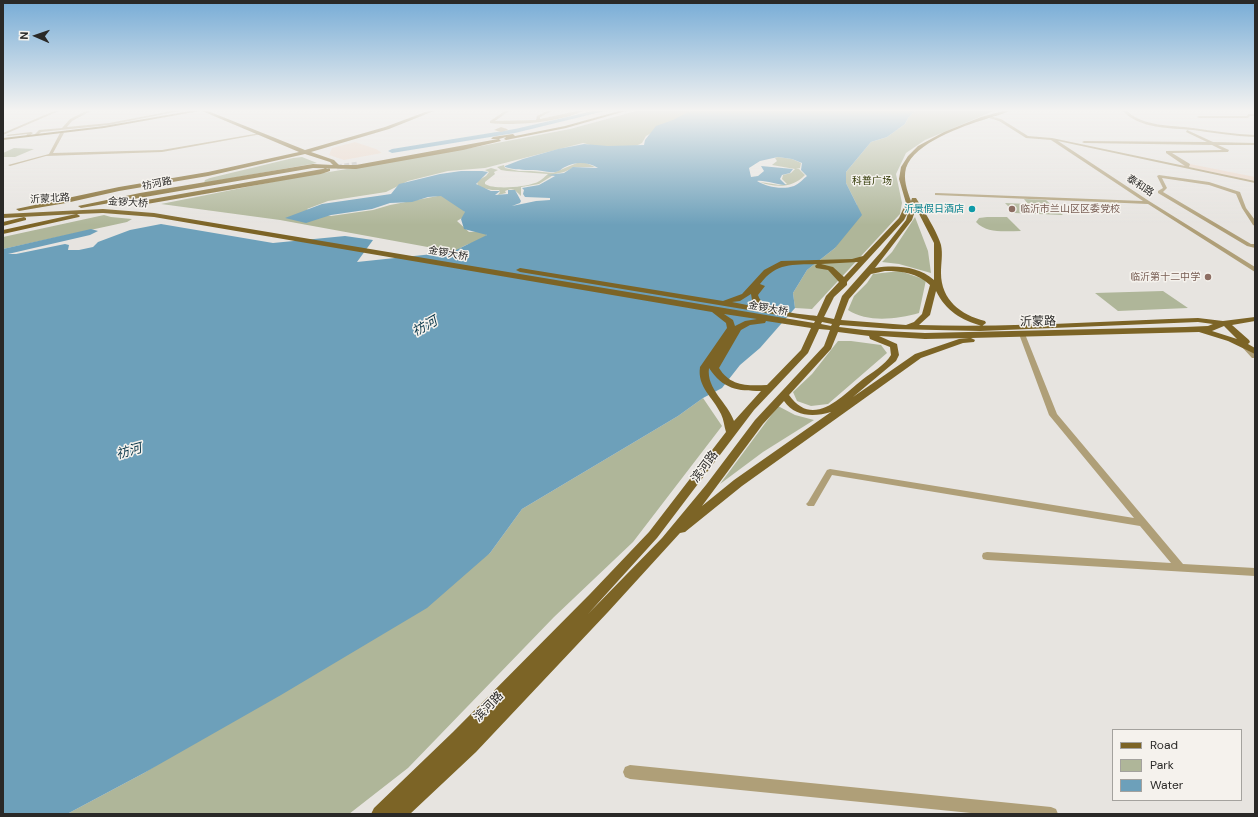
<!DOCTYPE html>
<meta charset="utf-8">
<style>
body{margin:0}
#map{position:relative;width:1258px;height:817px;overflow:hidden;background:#e7e4e0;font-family:"DM Sans",sans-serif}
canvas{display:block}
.frame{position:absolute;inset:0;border:4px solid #2a2927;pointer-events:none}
.legend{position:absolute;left:1112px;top:729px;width:130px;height:72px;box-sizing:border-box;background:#f5f2ed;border:1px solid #a4a29e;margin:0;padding:5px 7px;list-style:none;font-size:12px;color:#2a2927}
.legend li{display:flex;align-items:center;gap:8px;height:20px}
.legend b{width:20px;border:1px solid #a4a29e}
.north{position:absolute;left:16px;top:16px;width:40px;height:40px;-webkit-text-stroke:3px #f5f2ed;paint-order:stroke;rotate:272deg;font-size:11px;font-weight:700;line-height:16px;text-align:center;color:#2a2927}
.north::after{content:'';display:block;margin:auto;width:14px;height:18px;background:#2a2927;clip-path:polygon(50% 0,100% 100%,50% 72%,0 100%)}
</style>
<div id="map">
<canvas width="1258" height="817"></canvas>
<div class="frame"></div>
<ul class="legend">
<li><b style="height:5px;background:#7c6426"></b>Road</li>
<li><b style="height:11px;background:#afb699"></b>Park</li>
<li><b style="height:11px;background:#6da0ba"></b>Water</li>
</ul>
<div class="north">N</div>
</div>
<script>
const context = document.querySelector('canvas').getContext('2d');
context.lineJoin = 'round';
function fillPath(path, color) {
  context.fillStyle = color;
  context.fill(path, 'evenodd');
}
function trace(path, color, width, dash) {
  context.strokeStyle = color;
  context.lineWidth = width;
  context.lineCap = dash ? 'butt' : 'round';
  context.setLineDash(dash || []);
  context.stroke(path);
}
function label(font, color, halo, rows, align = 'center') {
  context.font = font + ' "DM Sans","Noto Sans SC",sans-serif';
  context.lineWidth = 3;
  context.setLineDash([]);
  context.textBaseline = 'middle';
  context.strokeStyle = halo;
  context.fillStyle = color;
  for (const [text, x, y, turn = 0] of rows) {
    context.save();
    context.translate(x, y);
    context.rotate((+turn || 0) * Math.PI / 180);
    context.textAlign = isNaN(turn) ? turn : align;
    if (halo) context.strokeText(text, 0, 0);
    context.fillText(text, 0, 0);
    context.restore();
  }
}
fillPath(new Path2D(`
 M355,142L376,149L382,153L344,160L329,155L332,148Z
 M1190,164L1255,177V181L1179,165Z`), '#ebd7c8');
fillPath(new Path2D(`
 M636,111H689V113L646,136L642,143L634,147H598L583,143L485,168L448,171L408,181L386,192L328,201L307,209L312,213L331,216L373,210L390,205L443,195L459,203L467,215L457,221L469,232L485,231L487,237C474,244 467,242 455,252L280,220L161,204L282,180L476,147L570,129Z
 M915,111H994L925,140L906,153L896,174L902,203L900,214L812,309L795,308L793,293L807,270L835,248L857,205L846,183V172L871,142L887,137L905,124L908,118Z
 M14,148L34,149L15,157H3V153Z
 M302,157L317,163L204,183L205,180L210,178L293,158Z
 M778,157L792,159L801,163L800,168L796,169H799L805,175C793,188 776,188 760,182L779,185L787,184L782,179L783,175L791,173L795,169L772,165L777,161L775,158Z
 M577,163H586L595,167H575L564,172L555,174L539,184L521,187V196C515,191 514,187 505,191L506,193L498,195L500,192L499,190H492L478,187L477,181L486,176L489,172L485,170L491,168L498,170L494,172L495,174L485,182V184C494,190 525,187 535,183C540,182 544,177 548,174L507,171L501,170L497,167L504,165L505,168L519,171H531L553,173Z
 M1024,199L1046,200L1063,215L1015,213L1005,203L1028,204Z
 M104,215L111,217L132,219L127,222L3,249V237Z
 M915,217L928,251L931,273L899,264L882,262L892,252Z
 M987,217H1007L1021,231C1006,231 987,234 976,222L979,218Z
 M900,271L926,280L919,313C897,319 868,323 848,310L854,296L867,283L873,274Z
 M1163,291L1188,308L1118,311L1095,293Z
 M838,341H851L881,345L887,353L828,404L811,406L797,401L793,392L812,374Z
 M703,398L722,426L633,542L554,617L408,768L349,814H67L144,773L490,553L522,509L678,416Z
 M778,406L795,415L814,420L763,452L720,484Z`), '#afb699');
fillPath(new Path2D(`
 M690,111H915L908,118L905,124L887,137L871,142L846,172V183L862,215L835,248L807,270L793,293L795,308L760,348L740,365L722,388L703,398L678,416L522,509L490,553L427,608L281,695L144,773L67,814H3V249L91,229L98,231L90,235L8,254H16L65,244L69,245L68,250H79L93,247L98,242L130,230L161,224L273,243L345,236L373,240L357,262L452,252L487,235L464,229L461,219L465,212L441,196L428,197L412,202L390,203L372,209L331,215L306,223L285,218L322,204L391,194L399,184L440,174L461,171H482L488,172L476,184L491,191H500L495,195L508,194V190H515L521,201L520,203L512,206L536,201L550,200V198L525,197L523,194L524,190L522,188L539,185L555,176L547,175L564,173L573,167L598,168C588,162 576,161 565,167C562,168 559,172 555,172C548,173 540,170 533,170C523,170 515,170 505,167V166L523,159L558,149L584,144L608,146L644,145L645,140L656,126L673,120ZM778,157L792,159L802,163L801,170L807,176C803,179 799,184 794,186C782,190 767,187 757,181C766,180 776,185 786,185L780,179L782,175L790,173L793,169L761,166L764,171L758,176L751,177L749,168L760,161Z`), '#6da0ba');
fillPath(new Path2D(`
 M593,111H605L515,133L392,153L388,151L392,149L515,129Z`), '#6da0ba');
trace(new Path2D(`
 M337,167L358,164`), '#c1bfbb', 5, [5, 2.5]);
fillPath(new Path2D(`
 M54,111H59L3,135V133Z
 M86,111H91L72,121L67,127L109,123L172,111H180L109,125L41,132L37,136L34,135L39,130L62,128L70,119Z
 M505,111H509L495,121L536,120L537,116L547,111H552L540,117V119L577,111H583C560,122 515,126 490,123V121Z
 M1123,111H1127C1144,127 1171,125 1193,128C1213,131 1234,134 1255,135V137C1234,136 1214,133 1193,130C1170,128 1140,129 1123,111Z
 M1248,114H1255V116H1250L1248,118H1199L1197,117L1199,116H1247Z
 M990,116L1001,119L1028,136L1052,138L1185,166L1166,153V151L1222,150L1212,145L1084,143L1082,142L1084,141L1207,142L1186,132L1187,130L1213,142L1255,143V145H1218L1229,150L1228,152L1172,153L1190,164L1189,167L1255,181V183L1058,141L1149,201L1255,267V272L1148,204L935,195V193H937L1143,201L1051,140L1026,138L999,121L989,118Z
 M501,127L507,129L508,130L501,132L494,130Z
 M31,132L33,133L28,137L26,136L27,134L8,136L6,135Z
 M62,132L64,133L53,153L162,150L260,133L262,134L162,152L46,156L10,166L8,165L49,154L60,133Z
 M1159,175L1209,182L1240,192L1246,208L1255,220V226L1253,225L1242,208L1236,194L1209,185L1162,178L1167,188L1163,192L1251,244H1255V248L1247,246L1158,193V191L1163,188L1157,176Z
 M1022,332L1025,334L1057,414L1183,564L1255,568V576L987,560L983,559L982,556L983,553L987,552L1171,563L1140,526L832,475L814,506H808L806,504L808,502L827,470L830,469L1134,518L1049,415L1019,334Z
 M1243,343L1245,344L1255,352V358H1252L1241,346L1239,345Z
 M630,765L1051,807L1056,809L1058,814H981L630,779L625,777L623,772L625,767Z`), '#af9f78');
fillPath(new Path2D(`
 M190,111H200L104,128L3,140V138L104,126Z
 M202,111H208L305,150L385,127L428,111H434L389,129L311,152L334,160L339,165H356L498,139H491L493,137L513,134L515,136L565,126L619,111H626L566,128L506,140L504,139L506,137L499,139L501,141L463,150L356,169L313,168L81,208L78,206L140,193L313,164L333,165L330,162L305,154L208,176L119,191L66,203L19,211L16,209L119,187L208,172L299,152Z
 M1003,111H1009C1002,115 993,116 986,119C963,126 914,143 906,168C903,179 907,190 911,201L912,198H916C923,209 938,233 941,245C943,254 941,263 941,273C941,300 961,315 985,321L986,323L982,326C961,320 946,311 936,291L930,315L919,325C1012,328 1105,321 1198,318L1223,321L1255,317V321L1232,325L1249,340L1250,342L1248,344L1255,348V354L1228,341L1199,332L971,338L975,340L974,342L963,343L921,358L742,486L685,532L680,533L608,612L476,752L410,814H371L374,808L453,732L590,594L649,532L726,432C724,426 724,420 721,414C713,397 697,387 700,367L727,328L726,323L712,312L154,217L103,213L77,214L80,216L79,217L3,234V230L76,214L3,218V214L103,209L154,213L814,323L815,321L520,272L516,270L520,268L723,301L742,294L764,270L781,261L852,259L863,256L899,218L906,203L899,179L901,167L908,156L918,146L944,132L981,117ZM916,208L934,243V280C918,266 895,265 875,268L912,220ZM909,210L906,220L881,252L842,296L834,319L824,317L834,297L847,285V282L904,220ZM858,262L844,277L833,267L821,264ZM817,264L815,266L816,268L828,270L839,282L826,296L817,316C802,314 762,312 758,295L765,286L760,284C777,262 792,265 817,264ZM885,271C902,271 917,273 930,285L922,314L914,322L906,325L841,320L849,299L871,274ZM751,294L752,300L757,307L732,302L740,301ZM724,314L757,319L745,321L735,326L733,320ZM766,321L811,328L801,350L767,385C747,386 730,386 719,368L741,330L750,325L765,323ZM822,322L832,324L831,326L821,324ZM1198,322L1213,324L1208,326L1185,327L925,333L864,330L839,327L840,325L893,329L980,331ZM1224,326L1237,339L1212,331ZM819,329L830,330L824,346L755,420L706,485L662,538L588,614L657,538L754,410L808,353ZM838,332L869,336L870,339L890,347L891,355C885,365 871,373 862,380C841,397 813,429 789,395L831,349ZM879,336L925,339L969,338L959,339L915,354L853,397L896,361L899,355L897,344ZM709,368C723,389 737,391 761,391L734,421C728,403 706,389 709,368ZM784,401C795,417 814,417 831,412L734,480L702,506L763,424Z
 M328,168L330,169V171L321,174L141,205L138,203L141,201Z
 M24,217L26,218V220L3,226V222Z`), '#7c6426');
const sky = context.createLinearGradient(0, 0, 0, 225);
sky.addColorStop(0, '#77acd6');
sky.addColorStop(0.49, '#f4f3f1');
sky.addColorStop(1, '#f4f3f100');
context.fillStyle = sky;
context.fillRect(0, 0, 1258, 225);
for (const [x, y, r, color] of [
 [972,209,4,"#0f9aa8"],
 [1012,209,4,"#8d6e63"],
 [1208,277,4,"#8d6e63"]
]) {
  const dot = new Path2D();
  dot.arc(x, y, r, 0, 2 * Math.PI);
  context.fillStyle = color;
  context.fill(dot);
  trace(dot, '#f5f2ed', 1.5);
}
label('10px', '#2e3600', '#f5f2ed', [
 ["科普广场",872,181]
]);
label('10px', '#2a2927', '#f5f2ed', [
 ["祊河路",157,184,-11],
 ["泰和路",1140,186,33],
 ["沂蒙北路",50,199,-3],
 ["金锣大桥",128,203,4],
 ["金锣大桥",448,254,10],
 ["金锣大桥",768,309,10]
]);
label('10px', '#0d838f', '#f5f2ed', [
 ["沂景假日酒店",964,209]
], 'right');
label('10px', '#785e54', '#f5f2ed', [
 ["临沂市兰山区区委党校",1020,209],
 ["临沂第十二中学",1200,277,"right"]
], 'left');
label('12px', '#2a2927', '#f5f2ed', [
 ["沂蒙路",1038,322,-1],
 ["滨河路",705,467,-53],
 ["滨河路",489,707,-46]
]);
label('italic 13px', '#063447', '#f5f2ed', [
 ["祊河",425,327,-29],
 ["祊河",129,452,-16]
]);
</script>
